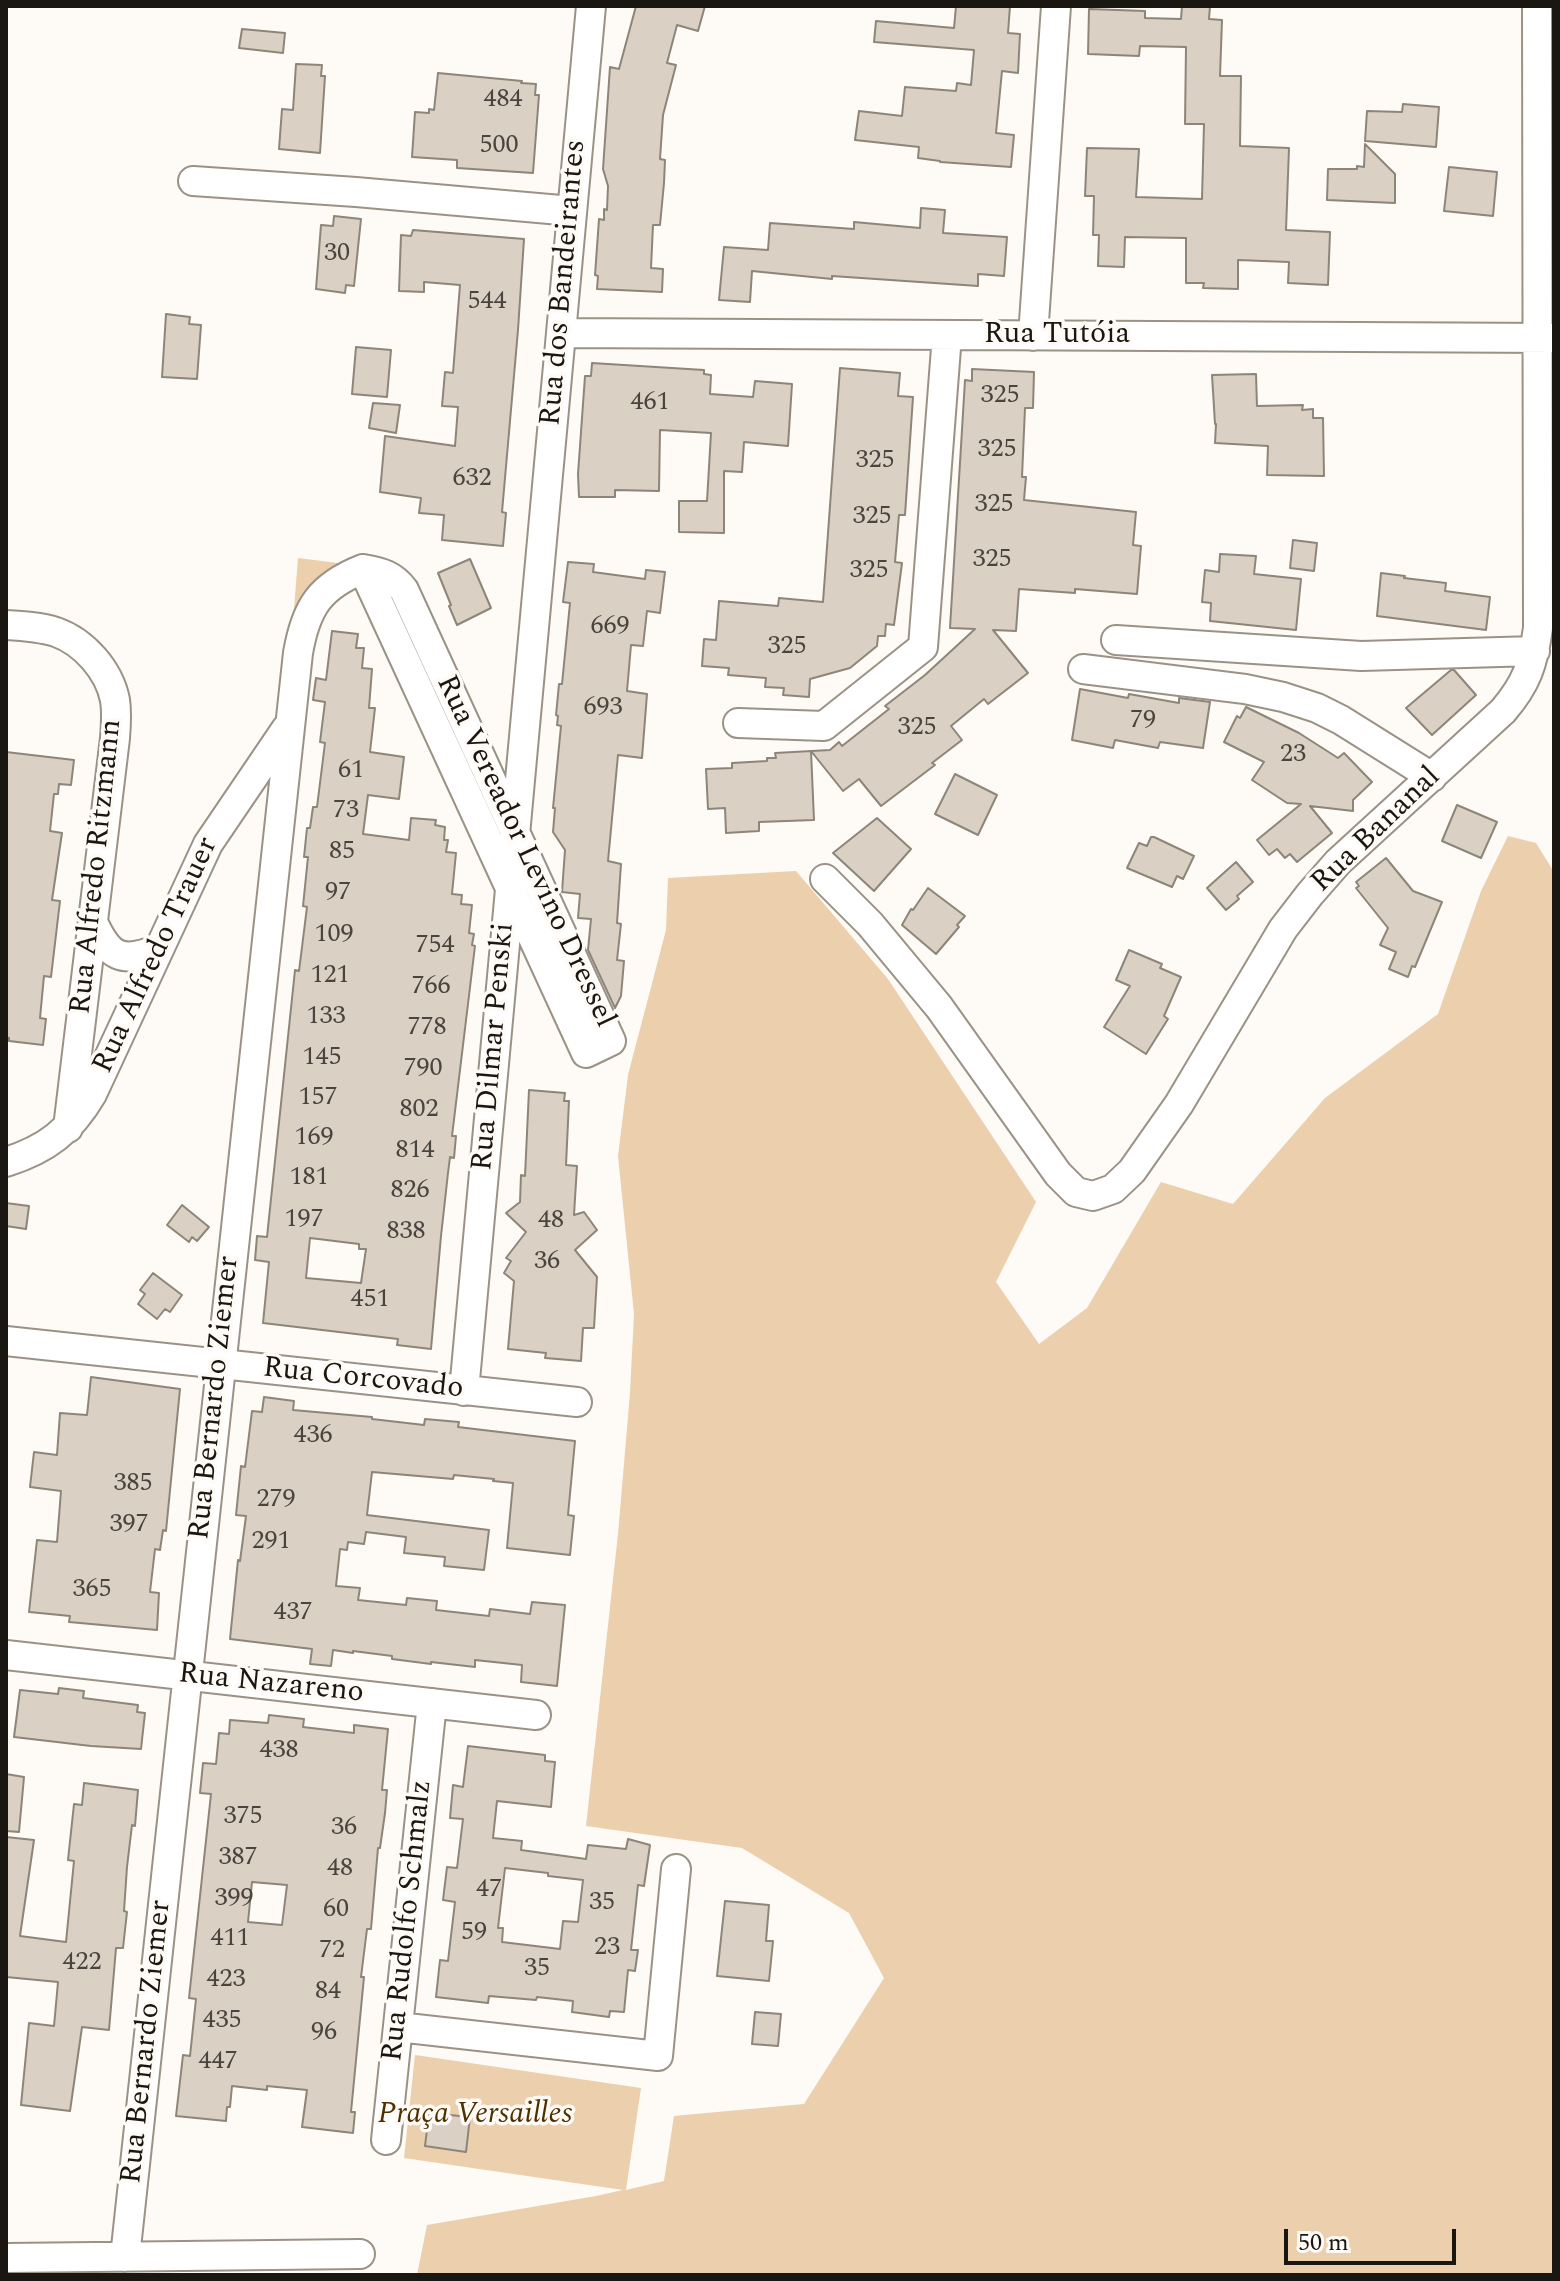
<!DOCTYPE html>
<meta charset="utf-8">
<style>
body{margin:0}
#map{position:relative;width:1560px;height:2281px;overflow:hidden;background:#fefaf5;font-family:Spectral,serif}
canvas{display:block}
.frame{position:absolute;inset:0;border:8px solid #1a1612;pointer-events:none}
.scale{position:absolute;left:1284px;top:2229px;width:172px;height:36px;box-sizing:border-box;border:4px solid #1a1612;border-top:0;padding-left:10px;font-size:24px;line-height:28px;white-space:nowrap;color:#1a1612;-webkit-text-stroke:6px #fefaf5;paint-order:stroke}
</style>
<div id="map">
<canvas width="1560" height="2281"></canvas>
<div class="frame"></div>
<div class="scale">50 m</div>
</div>
<script>
const context = document.querySelector('canvas').getContext('2d');
context.lineJoin = 'round';
function fillPath(path, color) {
  context.fillStyle = color;
  context.fill(path, 'evenodd');
}
function trace(path, color, width, dash) {
  context.strokeStyle = color;
  context.lineWidth = width;
  context.lineCap = dash ? 'butt' : 'round';
  context.setLineDash(dash || []);
  context.stroke(path);
}
function label(font, color, halo, rows, align = 'center') {
  context.font = font + ' Spectral,serif';
  context.lineWidth = 7;
  context.setLineDash([]);
  context.textBaseline = 'middle';
  context.strokeStyle = halo;
  context.fillStyle = color;
  for (const [text, x, y, turn = 0] of rows) {
    context.save();
    context.translate(x, y);
    context.rotate((+turn || 0) * Math.PI / 180);
    context.textAlign = isNaN(turn) ? turn : align;
    if (halo) context.strokeText(text, 0, 0);
    context.fillText(text, 0, 0);
    context.restore();
  }
}
fillPath(new Path2D(`
 M298,558L346,564L292,634Z
 M1508,836L1536,843L1554,872V2275H417L427,2225L596,2196L623,2190L404,2158L415,2055L641,2088L626,2190L664,2181L674,2116L804,2104L884,1978L849,1913L742,1848L586,1826L618,1534L630,1393L634,1314L618,1156L628,1075L666,930L668,878L796,871L888,979L1036,1202L996,1282L1039,1344L1087,1308L1161,1182L1233,1204L1325,1098L1438,1014L1481,891Z`), '#eccfac');
const building = new Path2D(`
 M636,6H705L698,31L677,25L667,63L676,65L663,115L660,159L665,160L664,183L660,225H653L651,268L663,269L662,292L597,289L598,276L595,275L599,219L604,220V209L607,210L608,186L603,169L610,67L619,69Z
 M956,6H1010L1008,33L1020,34L1018,73L1002,71L996,133L1014,135L1011,167L940,162V161L918,158L919,147L855,140L859,111L902,116L905,87L956,91L957,83L971,85L974,50L874,42L876,21L954,28Z
 M1182,6H1210L1209,19L1222,20L1220,76H1241L1240,146L1289,148L1286,230L1330,232L1328,285L1288,283L1289,262L1238,260V289L1203,288L1204,283H1186V238L1125,237L1124,267L1098,266L1099,235H1093L1094,196H1085L1087,148L1139,149L1136,197L1202,199L1204,124H1185L1186,47L1140,46L1139,56L1088,54L1089,9L1145,11V18L1181,19Z
 M242,29L285,33L283,53L239,48Z
 M296,64L322,65L321,76H325L320,153L279,149L282,109L293,110Z
 M438,73L522,81L521,83L536,84L535,95H539L533,173L457,168V160L412,157L415,112L429,113V109L434,110Z
 M1403,104L1439,107L1436,147L1365,141L1367,111L1402,112Z
 M1365,144L1395,174V203L1327,200L1328,169H1357V166L1364,167Z
 M1449,167L1497,172L1493,216L1444,211Z
 M921,208L945,210L943,233L1007,237L1004,276L978,274V286L832,276V279L752,271L750,302L719,300L724,247L768,250L770,223L854,229V222L920,228Z
 M334,216L361,219L354,286L346,285L345,293L316,289L321,225L333,226Z
 M413,230L524,239L518,330L502,512L506,513L503,546L442,540L444,515L419,513L421,498L380,492L385,436L455,446L458,407L442,406L445,372L453,373L460,285L424,282V292L399,291L401,235L411,236Z
 M166,314L190,317L189,324L201,325L197,379L162,377Z
 M356,347L391,350L387,397L352,394Z
 M592,363L704,370V374L711,375L710,394L753,397L755,381L792,384L788,446L744,442L742,472L724,471V533L679,532V501H707L711,433L660,430L659,491L615,490V497H579L578,474L585,376H591Z
 M840,368L900,373L898,396L913,397L905,515H899L895,562L902,563L894,625L886,624L885,636H878L877,646L850,668L810,679L809,697L783,695L784,688L765,687L766,678L728,675L729,668L702,666L704,639L716,640L719,601L778,606L779,598L823,602Z
 M972,369L1034,372L1033,408H1025L1022,477H1026L1024,500L1136,512L1133,545L1141,546L1137,594L1075,589V593L1019,589L1016,631L993,630L1028,673L988,704L984,699L951,726L962,740L932,763L935,765L881,806L859,779L843,791L811,751L814,820L759,822V831L726,833L725,808L708,809L706,769L732,768V763L767,761V758H776L775,753L830,750L839,742L842,746L889,709L885,706L925,675L975,629L950,628L965,380L972,381Z
 M1256,374L1257,406L1303,405L1302,410L1313,409V418H1323L1324,476L1267,475L1268,446L1215,443L1216,424H1215L1212,375Z
 M373,403L400,405L396,433L369,428Z
 M1293,540L1317,543L1314,571L1290,568Z
 M1220,554L1256,556L1254,574L1301,579L1296,630L1210,621L1211,603L1202,602L1205,570L1219,572Z
 M470,559L491,608L457,625L449,606L451,605L438,573Z
 M568,562L594,564L593,572L645,579L646,570L665,572L660,613L647,611L643,646L631,645L627,691L647,694L642,758L618,755L608,861L621,864L617,923L621,924L617,960L624,961L621,996L615,1008L588,950L591,919L578,918L580,894L562,892L565,850L553,832L555,808H553L561,726L557,725L558,716L556,715L559,684H562L570,603L563,602Z
 M1381,573L1405,576L1404,578L1446,583L1445,591L1490,597L1486,630L1377,616Z
 M332,631L358,634L356,648H364L362,668L372,669L369,708H375L370,752L404,757L399,799L368,795L363,834L409,840L411,818L436,820L435,825L445,827L444,840H448L446,852L456,853L452,894L462,895L461,904L472,905L469,933L474,934L472,945L475,946L452,1136H456L454,1158L450,1157L448,1173L441,1236L431,1349L397,1345L398,1339L263,1323L269,1262L255,1260L257,1236L267,1237L295,970L299,971L307,907L303,906L308,857H304L307,828H310L313,807H317L325,743L320,742L325,702L313,700L316,678L326,680ZM310,1238L359,1244V1249H366L361,1283L306,1278Z
 M1451,670H1454L1476,695L1432,735L1406,708Z
 M1080,689L1128,698L1129,694L1179,703V698L1210,702L1203,748L1160,742L1158,748L1115,740L1113,748L1072,740Z
 M1246,707L1299,733L1338,758L1344,753L1372,782L1353,800V811L1310,806L1332,833L1297,862L1290,854L1285,858L1277,849L1269,855L1257,840L1301,804L1287,803L1252,780L1264,762L1224,742L1237,716L1240,718Z
 M6,752L74,760L71,785L59,784L58,794H54L50,831L62,833L52,900L60,901L51,977L44,976L40,1018L46,1019L43,1045L9,1041V1038L6,1037Z
 M955,774L997,795L978,835L935,814Z
 M1457,805L1497,822L1481,858L1442,841Z
 M877,818L911,849L874,891L833,853Z
 M1151,837H1154L1194,856L1183,879L1177,876L1172,887L1127,868L1139,843L1147,846Z
 M1386,858L1413,891L1442,902L1415,967L1412,966L1408,977L1389,969L1396,952L1380,945L1388,928L1356,888L1359,886L1356,882Z
 M1236,862L1253,882L1237,896L1239,899L1226,910L1207,888Z
 M928,888L965,916L957,925L959,927L936,954L902,925L911,909L913,910Z
 M1129,950L1162,964L1160,968L1181,977L1164,1016L1168,1019L1146,1054L1104,1027L1130,986L1116,980Z
 M529,1090L565,1093L564,1101H569L566,1165L577,1166L574,1215L584,1212L597,1230L575,1250L597,1277L594,1328H583L581,1361L545,1358L546,1353L508,1349L514,1281L504,1273L511,1261L506,1258L526,1232L506,1213L520,1202L521,1175L525,1176Z
 M6,1203L29,1206L26,1229L6,1226Z
 M182,1205L209,1227L197,1241L192,1237L189,1242L167,1225Z
 M153,1273L182,1295L170,1312L165,1309L157,1319L138,1304L145,1294L140,1290Z
 M91,1377L180,1389L166,1531L163,1530L160,1550L155,1549L150,1592L159,1593L157,1630L69,1622L70,1616L29,1612L37,1540L57,1542L61,1491L30,1487L34,1452L57,1455L60,1413L87,1415Z
 M264,1397L294,1401L293,1410L372,1417V1419L424,1425L425,1419L459,1422L458,1427L575,1441L568,1515L574,1516L570,1555L507,1548L513,1483L493,1481L494,1479L454,1475L453,1479L372,1472L367,1515L489,1530L484,1570L444,1566L445,1557L404,1553L406,1537L366,1532L364,1544L348,1542L347,1550L340,1549L336,1586L360,1588L358,1600L406,1605L407,1598L437,1601L436,1610L489,1616L490,1609L530,1614L532,1602L565,1605L557,1686L521,1682L522,1665L475,1660V1667L431,1662V1664L392,1659V1656L353,1651V1653L333,1650L331,1666L310,1664L312,1649L230,1639L238,1560L240,1561L246,1516L236,1515L241,1466L245,1467L252,1411L262,1412Z
 M59,1688L84,1691L83,1698L138,1705L137,1712L145,1713L141,1749L91,1746L14,1737L20,1690L58,1694Z
 M269,1715L304,1719L303,1727L354,1733V1725L388,1729L382,1790H387L385,1813L380,1848H378L371,1929H367L361,1977H364L351,2112H355L353,2133L302,2127L307,2090L267,2086V2090L232,2086L230,2107H227L226,2121L176,2116L183,2055L190,2056L196,1999L189,1998L211,1794L200,1793L203,1763L216,1764L219,1733L229,1734L230,1720L268,1723ZM252,1882L287,1885L282,1925L248,1922Z
 M468,1746L545,1755V1761L555,1762L551,1807L497,1801L493,1838L522,1841L521,1850L586,1859L588,1845L626,1849L628,1839L650,1845L644,1886L638,1885L631,1950H638L635,1971L628,1970L624,2012L610,2011L609,2017L572,2012L573,2001L537,1997L536,2000L489,1996L488,2003L436,1997L440,1960L448,1961L455,1902L443,1900L447,1867L457,1868L463,1819L450,1818L453,1785L463,1787ZM505,1868L548,1873V1876L583,1880L578,1922L563,1921L560,1949L502,1942L503,1928H498Z
 M6,1774L24,1777L19,1832L6,1831Z
 M84,1783L138,1790L135,1826L132,1825L127,1867L124,1911L127,1912L123,1948H116L109,2030L82,2027L70,2111L21,2105L29,2023L54,2026L58,1982L6,1977V1837L34,1840L20,1936L66,1942L74,1861L68,1860L74,1804L82,1805Z
 M725,1901L769,1905L766,1941H773L769,1981L717,1976Z
 M755,2012L781,2014L778,2046L752,2044Z
 M429,2113L470,2117L466,2152L425,2146Z`);
fillPath(building, '#dad0c4');
trace(building, '#8e8579', 2);
const minor = new Path2D(`
 M193,181L356,192L572,211
 M561,333L1554,338
 M1033,336L1056,6
 M363,569C381,572 393,575 404,590L611,1041L586,1053Z
 M6,625C23,626 40,627 56,632C84,642 109,670 115,700C117,713 116,726 115,738L68,1128
 M1116,640L1361,656L1535,651
 M1083,669L1245,689L1283,697L1317,708L1341,720L1432,777
 M738,723L824,726L923,647L947,335
 M825,879L870,924L939,1007L1058,1174L1076,1192L1093,1196L1113,1189L1132,1171L1179,1104L1283,929L1310,894L1338,862L1503,711C1527,683 1533,664 1538,628L1537,6
 M93,922C109,957 121,964 158,949
 M6,1162C47,1149 70,1131 92,1094L208,844L286,729
 M6,1341L577,1402
 M464,1391L591,6
 M6,1655L536,1715
 M398,2027L658,2056L676,1869
 M386,2140L432,1703
 M125,2257L298,653C306,607 320,586 363,569
 M6,2258L360,2254`);
trace(minor, '#9b9286', 32);
trace(minor, '#fff', 28);
label('26px', '#4a443e', null, [
 ["484",503,101],
 ["500",499,147],
 ["30",337,255],
 ["544",487,303],
 ["325",1000,397],
 ["461",650,404],
 ["325",997,451],
 ["325",875,462],
 ["632",472,480],
 ["325",994,506],
 ["325",872,518],
 ["325",992,561],
 ["325",869,572],
 ["669",610,628],
 ["325",787,648],
 ["693",603,709],
 ["79",1143,722],
 ["325",917,729],
 ["23",1293,756],
 ["61",351,772],
 ["73",346,812],
 ["85",342,853],
 ["97",338,894],
 ["109",334,936],
 ["754",435,947],
 ["121",330,977],
 ["766",431,988],
 ["133",326,1018],
 ["778",427,1029],
 ["145",322,1059],
 ["790",423,1070],
 ["157",318,1099],
 ["802",419,1111],
 ["169",314,1139],
 ["814",415,1152],
 ["181",309,1179],
 ["826",410,1192],
 ["197",304,1221],
 ["48",551,1222],
 ["838",406,1233],
 ["36",547,1263],
 ["451",370,1301],
 ["436",313,1437],
 ["385",133,1485],
 ["279",276,1501],
 ["397",129,1526],
 ["291",271,1543],
 ["365",92,1591],
 ["437",293,1614],
 ["438",279,1752],
 ["375",243,1818],
 ["36",344,1829],
 ["387",238,1859],
 ["48",340,1870],
 ["47",489,1891],
 ["399",234,1900],
 ["35",602,1904],
 ["60",336,1911],
 ["59",474,1934],
 ["411",230,1940],
 ["23",607,1949],
 ["72",332,1952],
 ["422",82,1964],
 ["35",537,1970],
 ["423",226,1981],
 ["84",328,1993],
 ["435",222,2022],
 ["96",324,2034],
 ["447",218,2063]
]);
label('30px', '#1a1612', '#fefaf5', [
 ["Rua dos Bandeirantes",565,283,-85],
 ["Rua Tutóia",1057,336],
 ["Rua Bananal",1377,831,-44],
 ["Rua Vereador Levino Dressel",524,852,65],
 ["Rua Alfredo Ritzmann",98,867,-84],
 ["Rua Alfredo Trauer",157,956,-65],
 ["Rua Dilmar Penski",495,1047,-85],
 ["Rua Corcovado",363,1380,6],
 ["Rua Bernardo Ziemer",216,1398,-84],
 ["Rua Nazareno",271,1685,6],
 ["Rua Rudolfo Schmalz",409,1921,-84],
 ["Rua Bernardo Ziemer",148,2042,-84]
]);
label('italic 30px', '#4e3000', '#fefaf5', [
 ["Praça Versailles",475,2116]
]);
</script>
